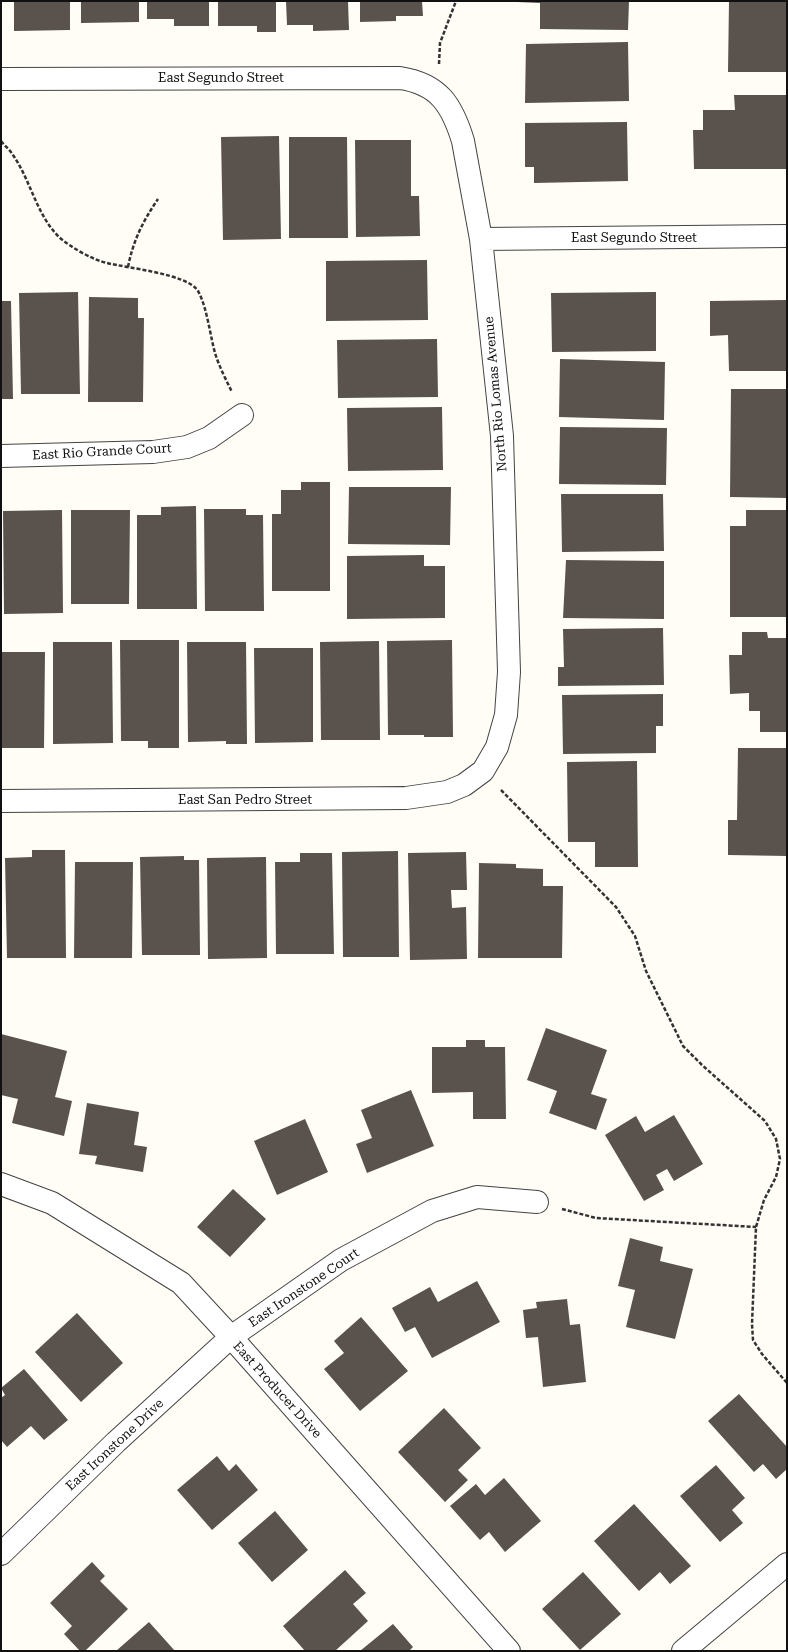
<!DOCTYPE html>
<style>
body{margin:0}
#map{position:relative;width:788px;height:1652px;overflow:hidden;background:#fffdf5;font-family:"Roboto Serif",serif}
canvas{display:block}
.frame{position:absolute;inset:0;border:2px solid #111;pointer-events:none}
</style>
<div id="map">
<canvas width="788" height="1652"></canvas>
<div class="frame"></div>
</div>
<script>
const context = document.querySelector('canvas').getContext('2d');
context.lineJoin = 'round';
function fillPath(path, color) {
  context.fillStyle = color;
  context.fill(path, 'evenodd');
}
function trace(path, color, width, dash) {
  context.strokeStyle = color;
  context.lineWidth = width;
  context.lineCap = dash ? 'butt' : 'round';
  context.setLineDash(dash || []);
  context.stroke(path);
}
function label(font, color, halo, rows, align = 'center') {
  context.font = font + ' "Roboto Serif",serif';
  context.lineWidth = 4;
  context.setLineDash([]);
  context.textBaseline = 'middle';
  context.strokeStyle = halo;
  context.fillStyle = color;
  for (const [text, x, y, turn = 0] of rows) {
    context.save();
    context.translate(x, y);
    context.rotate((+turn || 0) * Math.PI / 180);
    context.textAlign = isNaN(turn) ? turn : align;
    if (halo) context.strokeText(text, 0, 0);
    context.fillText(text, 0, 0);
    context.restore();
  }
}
fillPath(new Path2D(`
 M14,1H70V30L14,31Z
 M81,1H139V22L81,23Z
 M147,1H209V26H174V19H147Z
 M218,1H276V32H257V26H218Z
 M286,1H348L349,30L313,31V25H287Z
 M360,1H422L423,16H396V21L360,22Z
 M517,1H629L628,30L540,29V3L517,2Z
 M729,1H787V72H728Z
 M628,42L629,101L525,103L526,44Z
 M734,95H787V169H694L693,130H703V110H735Z
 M627,122L628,181L534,183V167H525V123Z
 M279,136L281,239L223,240L221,137Z
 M289,137H347L348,238H289Z
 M355,140H411V196H419L420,236L356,237Z
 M427,260L428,320L326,321V261Z
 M78,292L80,394H21L19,293Z
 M656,292V351L552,352L551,293Z
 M89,297L138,298V318H144L143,402H88Z
 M786,300L787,371H729L728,335L710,336V301Z
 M1,301H11L13,399H1Z
 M437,339L438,397L338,398L337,340Z
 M560,359L665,362L664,420L559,417Z
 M731,389H787V498L730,497Z
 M442,407L443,470L348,471L347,408Z
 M560,427L667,428L666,485L559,484Z
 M301,482H330V591H272V514H281V490H301Z
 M349,487H451L450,545L348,544Z
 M561,494H663L664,551L562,552Z
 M196,506L197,609H137V515H161V507Z
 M204,509H246V515H263L264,611H205Z
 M62,510L63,613L4,614L3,511Z
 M71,510H130L129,604H71Z
 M746,510H787V617H730V526H746Z
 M424,555V566H445V618L347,619V556Z
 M566,560L664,561V619L563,618Z
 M663,628L664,685L558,686V667H564L563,629Z
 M742,632H767L768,638H787V732H760V711H749V693L730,694L729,655H742Z
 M120,640H179V748H148V741H121Z
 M452,640L453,737H424V735H388L387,641Z
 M379,641L380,740H321L320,642Z
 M53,642H112L113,743L53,744Z
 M187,642H246L247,744H226V741L188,742Z
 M254,648H313V742L255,743Z
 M1,652H45L44,748H1Z
 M663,694V726H656V753L563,754L562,695Z
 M738,748H787V856L728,855V820H737Z
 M637,761L638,867H595V842H568L567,762Z
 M32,850H65L66,958H7L5,858L32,857Z
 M398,851L399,957H343L342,852Z
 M466,852L467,890H451L452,908L466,907L467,959L410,960L408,853Z
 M300,853H332L334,954H276L275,862H300Z
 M184,856V860H199L200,955H142L140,857Z
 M266,857L267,958L208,959L207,858Z
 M75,862H133L132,958H74Z
 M479,863L516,864V868L543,869V886H563L562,958H478Z
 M546,1028L607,1050L591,1094L607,1099L596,1130L549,1113L557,1091L527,1080Z
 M1,1034L67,1051L55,1097L72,1101L64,1136L12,1123L18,1099L1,1095Z
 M466,1040H485V1047H505L506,1119H473V1092L432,1093V1047H466Z
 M411,1090L434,1146L367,1173L356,1144L372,1138L361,1110Z
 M87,1103L139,1112L134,1145L147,1147L143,1172L95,1164L97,1156L79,1154Z
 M674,1115L703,1164L674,1181L667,1169L656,1175L664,1190L644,1201L605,1135L636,1116L645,1132Z
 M305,1119L328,1172L277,1195L254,1141Z
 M233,1189L266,1219L230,1257L197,1227Z
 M630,1238L663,1247L660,1261L693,1269L675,1339L626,1327L635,1290L618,1286Z
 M477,1281L500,1322L432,1358L415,1327L405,1332L392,1308L430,1287L438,1302Z
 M567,1299L570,1325L580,1324L586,1382L543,1387L538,1337L526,1338L523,1310L537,1308L536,1302Z
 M77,1313L123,1363L81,1402L35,1352Z
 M361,1317L408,1371L360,1411L324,1369L344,1353L334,1341Z
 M24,1369L68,1420L44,1440L31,1426L7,1447L1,1440V1398L5,1395L1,1388Z
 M739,1394L787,1447V1469L776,1479L763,1464L754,1472L708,1421Z
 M444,1408L481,1448L458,1470L468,1480L445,1502L398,1452Z
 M217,1456L229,1471L236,1464L258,1490L212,1530L177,1490Z
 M716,1465L745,1498L732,1510L743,1523L720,1542L680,1496Z
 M504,1478L541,1521L505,1552L489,1532L480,1540L450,1506L476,1484L485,1495Z
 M634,1504L691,1566L670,1584L660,1572L639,1591L594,1541Z
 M275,1511L308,1550L272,1582L238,1543Z
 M92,1562L105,1576L100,1581L128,1609L85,1651H80L64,1634L72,1626L50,1603Z
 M345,1570L366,1593L353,1604L368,1621L335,1651H305L283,1626Z
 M583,1572L621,1614L580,1650L542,1609Z
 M149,1622L175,1651H116Z
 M393,1624L413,1647L409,1651H360Z`), '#5a524d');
const minor = new Path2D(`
 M1,79L400,78C439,84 452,105 463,141L481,239L502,436L509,672L506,715L497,747L483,771L464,785L447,792L406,798L1,801
 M481,239L787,236
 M1,456L153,452L187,447L209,438L242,415
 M1,1184L52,1203L181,1283L231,1337L509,1651
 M1,1554L116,1442L231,1337L341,1260L432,1211L477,1197L537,1202
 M683,1651L787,1564`);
trace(minor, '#444', 24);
trace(new Path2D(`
 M439,64L440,43L456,1
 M1,141C5,146 10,150 13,155C31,181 36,214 59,237C70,247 93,260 107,263C127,268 188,274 198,291C207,307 210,335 215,353C219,366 226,380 232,392
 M128,267C133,241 143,221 158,199
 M501,790L616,907L635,936L646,971L683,1046L702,1065L765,1121L776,1139L780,1159L776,1177L764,1200L756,1227L752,1324L753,1340L762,1354L787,1383
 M562,1209L596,1218L756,1227`), '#333', 2.5, [4, 2]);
trace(minor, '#fff', 22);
label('13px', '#111', '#fff', [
 ["East Segundo Street",221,78],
 ["East Segundo Street",634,238],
 ["North Rio Lomas Avenue",496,394,-95],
 ["East Rio Grande Court",102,452,-3],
 ["East San Pedro Street",245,800],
 ["East Ironstone Court",304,1288,-34],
 ["East Producer Drive",277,1390,48],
 ["East Ironstone Drive",115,1445,-43]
]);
</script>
